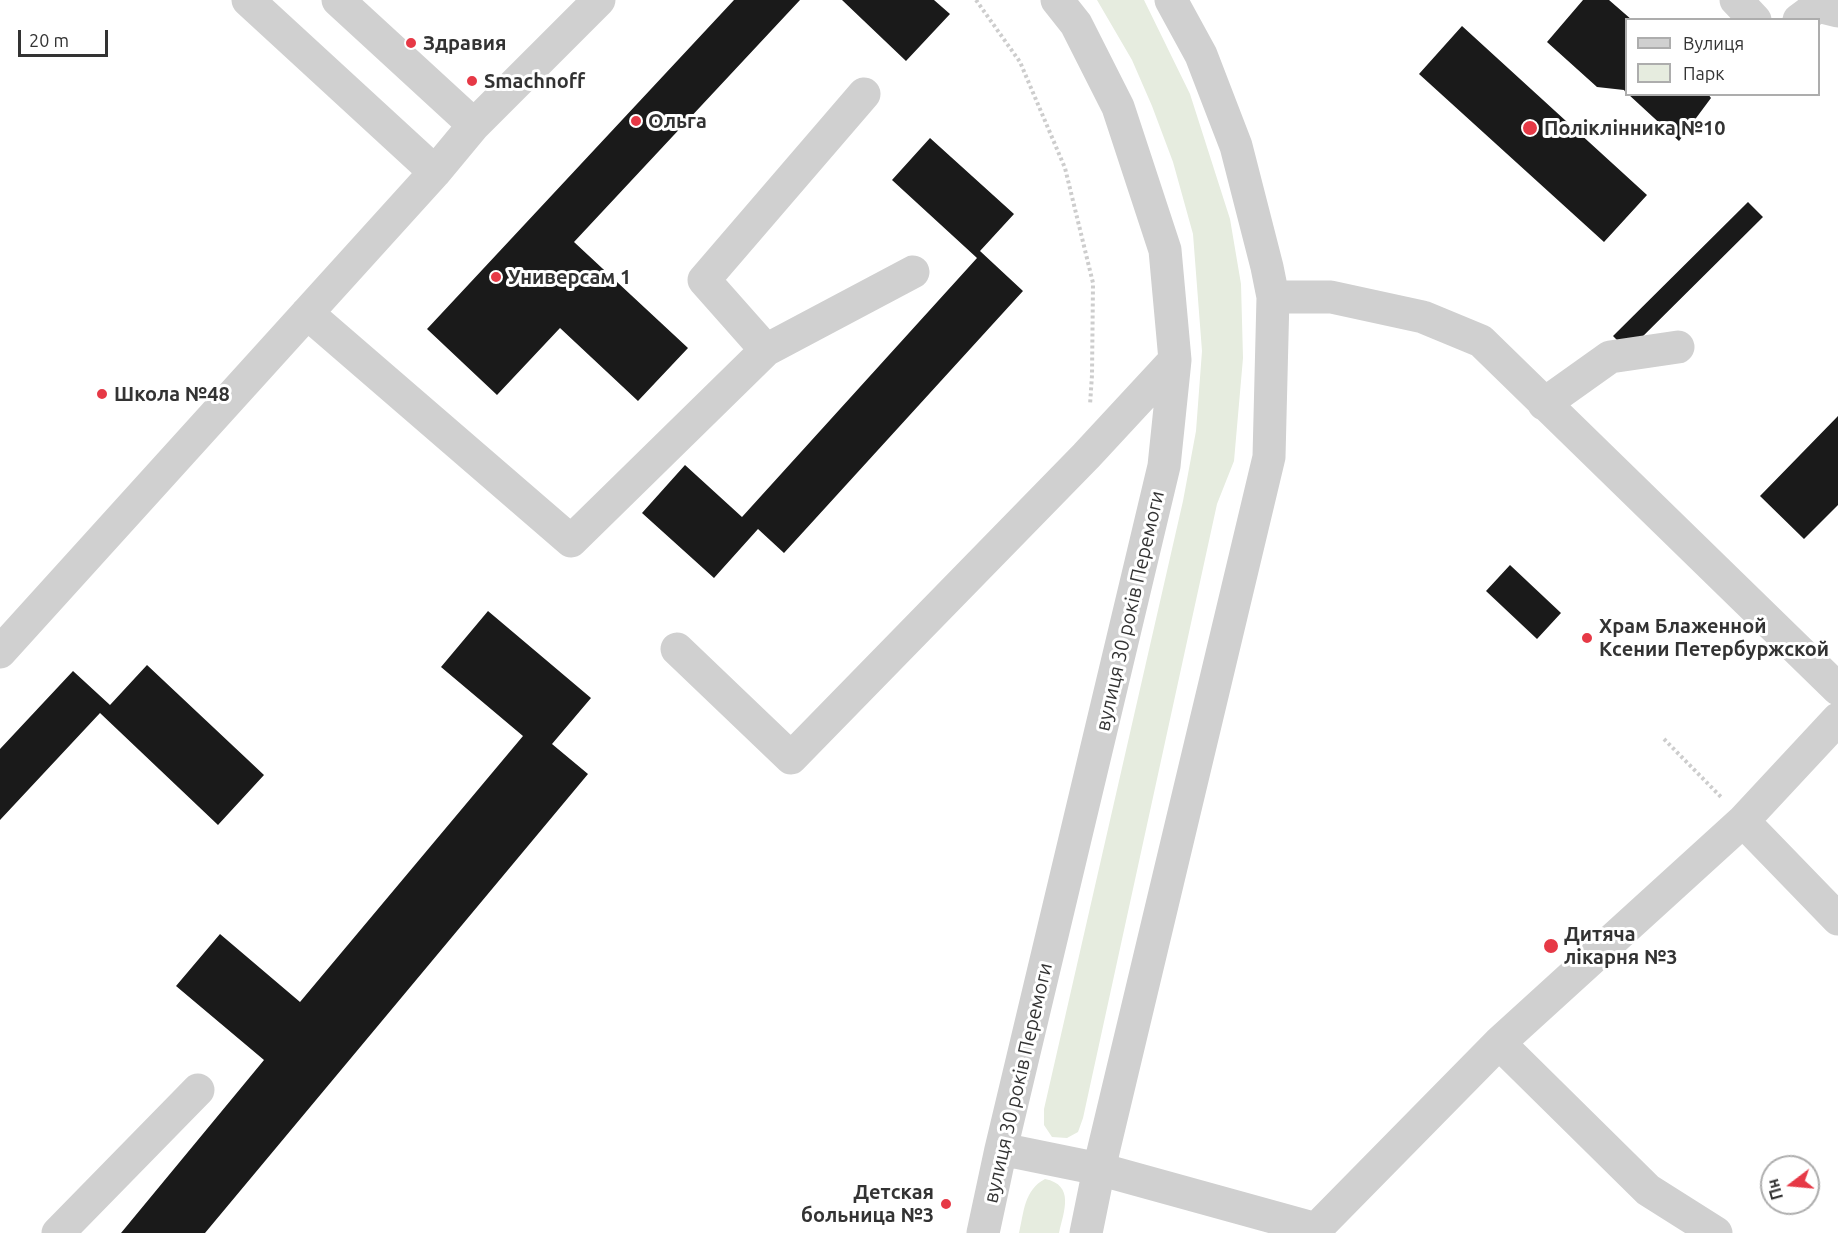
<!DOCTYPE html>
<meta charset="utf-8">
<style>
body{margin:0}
#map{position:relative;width:1838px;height:1233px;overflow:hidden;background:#fff;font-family:Ubuntu,sans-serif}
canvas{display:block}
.legend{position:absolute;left:1625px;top:18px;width:195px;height:78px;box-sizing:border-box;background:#fff;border:2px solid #adadad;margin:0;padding:8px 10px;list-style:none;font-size:18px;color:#333}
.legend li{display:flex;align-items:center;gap:12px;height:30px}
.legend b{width:30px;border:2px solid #adadad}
.north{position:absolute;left:1760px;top:1155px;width:60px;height:60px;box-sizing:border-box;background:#fff;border:2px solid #adadad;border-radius:50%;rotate:254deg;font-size:16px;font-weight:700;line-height:24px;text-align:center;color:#333}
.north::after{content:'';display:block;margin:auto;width:21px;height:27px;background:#e63946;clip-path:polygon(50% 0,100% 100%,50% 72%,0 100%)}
.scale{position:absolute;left:18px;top:30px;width:90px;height:27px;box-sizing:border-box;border:3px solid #333;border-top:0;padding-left:8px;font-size:18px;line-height:21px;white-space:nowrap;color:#333;-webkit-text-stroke:4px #fff;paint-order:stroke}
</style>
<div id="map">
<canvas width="1838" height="1233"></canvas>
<ul class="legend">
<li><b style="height:8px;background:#d0d0d0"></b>Вулиця</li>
<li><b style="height:16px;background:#e6ecdf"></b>Парк</li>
</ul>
<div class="north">Пн</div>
<div class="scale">20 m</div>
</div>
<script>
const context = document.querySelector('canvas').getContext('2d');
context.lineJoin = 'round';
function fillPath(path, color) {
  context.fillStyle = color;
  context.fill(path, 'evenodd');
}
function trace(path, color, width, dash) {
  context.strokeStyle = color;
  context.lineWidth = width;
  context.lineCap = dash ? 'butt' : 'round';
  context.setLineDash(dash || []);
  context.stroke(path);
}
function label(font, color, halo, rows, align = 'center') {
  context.font = font + ' Ubuntu,sans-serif';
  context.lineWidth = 6;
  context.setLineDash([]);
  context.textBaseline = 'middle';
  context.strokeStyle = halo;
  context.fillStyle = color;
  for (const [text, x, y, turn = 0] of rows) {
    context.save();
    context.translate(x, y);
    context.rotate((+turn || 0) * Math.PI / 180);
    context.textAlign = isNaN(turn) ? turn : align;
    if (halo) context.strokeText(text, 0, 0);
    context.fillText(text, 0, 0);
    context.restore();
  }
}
fillPath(new Path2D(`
 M1097,0H1144L1190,94L1230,219L1241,284L1243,358L1234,461L1217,504L1083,1118L1078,1132L1067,1138L1052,1137L1044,1125V1109L1183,501L1196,431L1202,351L1193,234L1173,162L1152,106L1132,60Z
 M1045,1179C1075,1185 1064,1211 1059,1233H1019C1024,1212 1024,1190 1045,1179Z`), '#e6ecdf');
fillPath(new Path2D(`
 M734,0H800L574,242L688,348L638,401L560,328L497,395L427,329Z
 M842,0H934L950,14L906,61Z
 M1583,0H1609L1632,20H1626V93L1624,90L1597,87L1547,42Z
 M1462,26L1647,195L1604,242L1419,74Z
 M1628,94H1708L1711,98L1679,141Z
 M930,138L1014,214L980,251L1023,291L784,553L758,529L714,578L642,513L685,465L742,517L977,258L892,180Z
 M1748,202L1763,217L1628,351L1613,336Z
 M1838,416V505L1804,539L1760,496Z
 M1510,565L1561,613L1537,639L1486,591Z
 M488,611L591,698L552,744L588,774L205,1233H121L264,1060L176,986L220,934L300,1002L523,736L441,667Z
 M147,665L264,775L218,825L100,713L0,820V749L73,671L110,705Z`), '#1a1a1a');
trace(new Path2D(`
 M976,0L1020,62L1065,168L1093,283L1092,375L1090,405
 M1664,739L1722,798`), '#cdcdcd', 4, [3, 3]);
trace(new Path2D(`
 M248,0L435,172
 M338,0L474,125
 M1736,0L1755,20
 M1799,20L1818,6L1838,11
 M1273,297H1331L1423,317L1481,341L1838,689
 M307,313L571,541L766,350L704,280L864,94
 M766,350L913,272
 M1544,404L1610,357L1678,347
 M677,649L791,758L1086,456L1175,360
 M0,652L435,172L474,125L599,0
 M1743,821L1838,919
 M1499,1043L1648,1190L1716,1233
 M1001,1149L1099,1169L1316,1229L1499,1043L1743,821L1838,719
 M58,1233L198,1090
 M983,1233L1001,1149L1164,466L1175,360L1165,250L1118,107L1076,24L1057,0
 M1086,1233L1099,1169L1269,457L1273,297L1267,267L1236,146L1201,55L1171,0`), '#d0d0d0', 33);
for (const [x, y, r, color] of [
 [411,43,6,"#e63946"],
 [472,81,6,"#e63946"],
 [636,121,6,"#e63946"],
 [1530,128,8,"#e63946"],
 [496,277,6,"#e63946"],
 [102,394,6,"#e63946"],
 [1587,638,6,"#e63946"],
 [1551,946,8,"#e63946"],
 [946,1204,6,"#e63946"]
]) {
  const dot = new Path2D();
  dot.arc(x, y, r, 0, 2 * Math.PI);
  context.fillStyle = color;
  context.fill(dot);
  trace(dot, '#fff', 2);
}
label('bold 20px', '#333', '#fff', [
 ["Здравия",423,43],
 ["Smachnoff",484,81],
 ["Ольга",648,121],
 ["Поліклінника №10",1544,128],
 ["Универсам 1",508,277],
 ["Школа №48",114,394],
 ["Храм Блаженной",1599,626],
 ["Ксении Петербуржской",1599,649],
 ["Дитяча",1564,934],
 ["лікарня №3",1564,957],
 ["Детская",934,1192,"right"],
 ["больница №3",934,1215,"right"]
], 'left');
label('20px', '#333', '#fff', [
 ["вулиця 30 років Перемоги",1130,611,-77],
 ["вулиця 30 років Перемоги",1018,1083,-77]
]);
</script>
